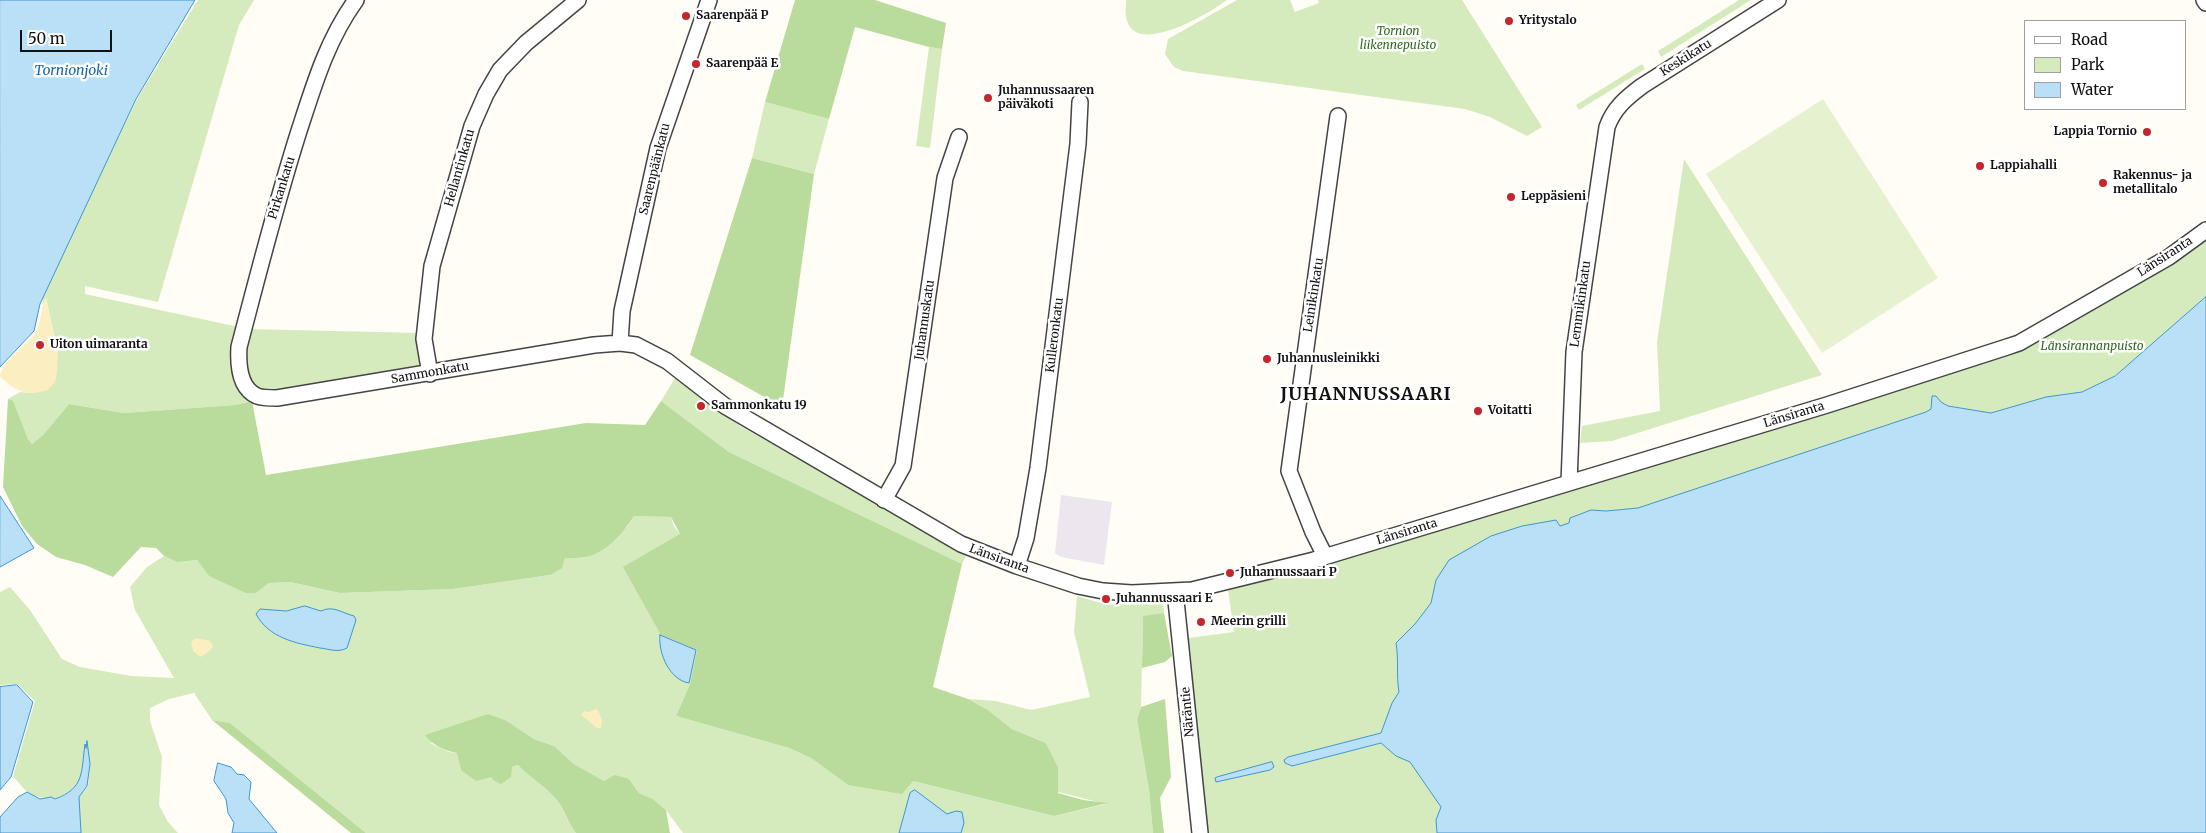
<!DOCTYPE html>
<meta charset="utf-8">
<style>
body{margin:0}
#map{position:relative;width:2206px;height:833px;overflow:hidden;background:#fffdf5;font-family:Merriweather,serif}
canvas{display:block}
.legend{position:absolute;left:2024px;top:20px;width:162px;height:90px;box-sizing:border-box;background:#fff;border:1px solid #a0a0a0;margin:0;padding:6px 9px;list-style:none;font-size:15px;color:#111}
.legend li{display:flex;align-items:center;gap:10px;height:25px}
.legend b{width:25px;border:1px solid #a0a0a0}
.scale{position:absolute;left:20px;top:30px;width:92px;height:22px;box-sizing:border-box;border:2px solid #111;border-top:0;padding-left:6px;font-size:15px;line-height:18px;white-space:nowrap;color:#111;-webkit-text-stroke:4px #fff;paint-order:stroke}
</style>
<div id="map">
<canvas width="2206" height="833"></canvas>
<ul class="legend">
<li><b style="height:6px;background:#fff"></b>Road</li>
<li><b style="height:14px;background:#d5ebbd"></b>Park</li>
<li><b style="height:14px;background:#b9e0f7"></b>Water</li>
</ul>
<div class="scale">50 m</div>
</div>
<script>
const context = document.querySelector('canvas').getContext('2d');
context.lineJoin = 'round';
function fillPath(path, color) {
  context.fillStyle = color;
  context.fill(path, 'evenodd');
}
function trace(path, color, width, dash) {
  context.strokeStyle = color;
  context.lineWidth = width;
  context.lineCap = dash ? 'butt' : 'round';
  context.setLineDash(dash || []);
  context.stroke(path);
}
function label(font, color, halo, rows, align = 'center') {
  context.font = font + ' Merriweather,serif';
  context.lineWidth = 5;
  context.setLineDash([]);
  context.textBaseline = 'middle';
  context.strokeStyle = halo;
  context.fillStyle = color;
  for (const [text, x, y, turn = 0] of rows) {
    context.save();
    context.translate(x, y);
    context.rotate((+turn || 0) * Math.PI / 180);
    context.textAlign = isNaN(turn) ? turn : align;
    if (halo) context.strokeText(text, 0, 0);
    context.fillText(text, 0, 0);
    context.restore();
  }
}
fillPath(new Path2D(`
 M1061,495L1112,502L1104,565L1061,557L1055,553Z`), '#eee6ef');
fillPath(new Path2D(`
 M198,0H254L239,25L158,302L85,286V294L248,329L420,333L424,370L278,394L235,405L124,413L69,404L43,435L32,444L28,439L13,402L8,399L20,392L29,393L58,352L46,298L42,306L44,291L137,99Z
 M1126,0H1227C1210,13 1132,60 1126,16C1125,11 1126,5 1126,0Z
 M1237,0H1290L1295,12L1319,3L1318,0H1462L1542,127L1527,136L1490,117L1465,109L1183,71L1174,67L1165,54L1168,39Z
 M1739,0H1751L1661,57L1658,51Z
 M929,47L942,49L930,148L916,146Z
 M1642,64L1645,69L1579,110L1576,105Z
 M765,102L829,119L814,174L752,158Z
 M1684,159L1822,375L1612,441L1580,443L1582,426L1660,411L1657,342Z
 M2206,237V297L2115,376L2082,392L2046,397L1991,413L1948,406L1941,402L1936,396H1932L1931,409L1926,412L1638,508L1606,511L1591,510L1564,526L1491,536L1471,549L1436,580L1431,603L1415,624L1396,643C1399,661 1396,675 1399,692L1392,703L1381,733L1288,757L1292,766L1381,743L1396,756L1410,761L1441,807L1436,820L1437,833H1201L1188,638L1234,632L1228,589L1569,490L2019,346Z
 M675,378L740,426L967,554L962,564L729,452L661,401Z
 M634,516L671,517L674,526L680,534L661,635L697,650L690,684L676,716L789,748L811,758L848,785L913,781L1054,816L1106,804L1058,792V767L1046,743L1012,729L988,710L968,699L996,701L1031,710L1090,697L1074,632L1077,596L1107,605L1163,599L1164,613L1143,617L1141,707L1137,720L1149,790L1153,833H683L666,810L653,799L639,793L629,779L604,781L574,764L554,746L534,739L507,721L430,743L449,752L458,753L461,770L492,777L496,782L512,767L518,765C530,778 545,786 556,799C564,808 567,822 576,833H366L230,723L212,720L194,693L169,699L150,708V721L162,757L159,805L168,822L178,833H81L79,797L88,786L90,764L87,743C81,771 85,788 54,799L51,797C31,800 25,790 13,776L35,701L17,684L0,685V592L10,587L30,610L62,659L80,667L131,676L174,678L135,610L130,587L147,567L164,556L177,562L197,560L209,576L256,593L269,583L290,582L340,593L453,589L550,575L565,558L586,557L627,527Z`), '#d5ebbd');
fillPath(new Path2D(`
 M795,0H875L946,23L942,49L929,47L855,27L829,119L765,102Z
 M752,158L814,174L782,407L690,355Z
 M8,399L13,401L28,439L32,444L43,435L69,404L124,413L235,405L252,401L266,475L586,423L645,425L661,401L729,452L962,564L933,687L968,699L988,710L1012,729L1046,743L1058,767V793L1083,800L1108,803L1054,816L913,781L902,794L848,785L811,758L789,748L676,716L690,684L697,650L661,635L623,567L680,534L671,517L634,516C624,532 605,554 585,557C579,558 572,558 565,558L562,568L550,575L453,589L340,593L290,582L269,583L256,593H246L209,576L197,560L177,562L164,556L156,548L141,547L113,577L85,565L56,557L37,544L22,526L3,487Z
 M1164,613L1172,656L1165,662L1142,668L1143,616Z
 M1165,699L1171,777L1160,798L1164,833H1153L1149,790L1137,720L1141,707Z
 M488,714L507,721L534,739L554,746L574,764L604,781L615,775L629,779L639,793L653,799L666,810L670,833H576C567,822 565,809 556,799C545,786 530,778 518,765L512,767L511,777L501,784L496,782L491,777L476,781L461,770L457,753C445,751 432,745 425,735Z
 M212,720L230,723L366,833H351Z`), '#b9dc9c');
fillPath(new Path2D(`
 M46,298L58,352L57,372L55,382L48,390C24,397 19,392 0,377C0,364 25,346 34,335C42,324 40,309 46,298Z
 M196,638C204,641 211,637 213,647C210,651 205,655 200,657L193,651L191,642Z
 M595,709L598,710L602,720L601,728H597L581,715L584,711L589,712Z`), '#fbeec1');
fillPath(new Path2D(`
 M1823,99L1938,278L1822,353L1706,174Z`), '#e6f2cf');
const water = new Path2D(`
 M0,0H195L136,99L40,304L34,331L0,367Z
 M2206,297V833H1437L1436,820L1441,807L1410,762L1396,756L1381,743L1292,766L1285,763L1284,760L1288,757L1381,733L1392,703L1399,692C1396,675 1399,661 1396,643L1415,624L1431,603L1436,580L1449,560L1491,536L1522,526L1556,520L1560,526L1569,523L1570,518L1591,510L1606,511L1638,508L1926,412L1931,409L1932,396H1936L1941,402L1948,406L1991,413L2046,397L2082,392L2115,376Z
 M0,496L34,548L0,567Z
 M305,606L321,611C333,605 342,613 354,616L356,620L347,648C338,653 329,649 320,648C295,643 269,638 256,614L260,609L286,611Z
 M660,635L696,650L689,683C670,680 658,654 660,635Z
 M17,685L33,702L11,777L0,790V687Z
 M87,741L90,764L87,786L79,797L81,833H0V817L18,797L27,792L40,799L51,797L55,799C85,788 81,772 85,744L86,748Z
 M1272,762L1274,767L1270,770L1216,782L1215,778L1217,777Z
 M218,763L231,767L237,774L244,775L251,782L249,799L277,833H232L234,823L228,813L226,799L214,781Z
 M915,790L947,814L956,811L962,812L964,823L961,833H899L910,793Z`);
fillPath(water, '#b9e0f7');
trace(water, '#3f96cf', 1);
const minor = new Path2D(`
 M356,0C327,40 314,85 299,131C276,203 258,275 239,347C238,363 239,388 257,396C262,398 271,398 277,398L594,345L620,343L636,345L667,361L725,406L961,544L1017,566L1078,586L1103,591L1132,593L1192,590L1314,560L1827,405L2007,347L2019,343L2169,257L2206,230
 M2204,0L2206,3
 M620,343L622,311L658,148L709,0
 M430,374L424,339L432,266L472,126L486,94L500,70L526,43L578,0
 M1569,483L1574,352L1607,127C1614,108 1626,98 1642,86L1778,0
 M884,500L903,466L945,178L959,137
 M1325,556L1313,532L1289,471L1338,116
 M1017,566L1026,538L1038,468L1078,144L1080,102
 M1175,591L1200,833`);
trace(minor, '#444', 18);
trace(minor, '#fff', 15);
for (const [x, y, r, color] of [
 [686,16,5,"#c4262e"],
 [1509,21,5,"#c4262e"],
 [696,64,5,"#c4262e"],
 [988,98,5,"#c4262e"],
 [2147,132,5,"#c4262e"],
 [1980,166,5,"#c4262e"],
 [2103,183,5,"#c4262e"],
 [1511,197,5,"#c4262e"],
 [40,345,5,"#c4262e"],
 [1267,359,5,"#c4262e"],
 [701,406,5,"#c4262e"],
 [1478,411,5,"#c4262e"],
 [1230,573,5,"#c4262e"],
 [1106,599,5,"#c4262e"],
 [1201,622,5,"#c4262e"]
]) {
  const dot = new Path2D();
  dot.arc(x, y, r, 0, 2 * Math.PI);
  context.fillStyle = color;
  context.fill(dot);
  trace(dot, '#fff', 2);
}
label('bold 12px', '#111', '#fff', [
 ["Saarenpää P",696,16],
 ["Yritystalo",1519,21],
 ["Saarenpää E",706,64],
 ["Juhannussaaren",998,91],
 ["päiväkoti",998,105],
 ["Lappia Tornio",2137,132,"right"],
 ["Lappiahalli",1990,166],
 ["Rakennus- ja",2113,176],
 ["metallitalo",2113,190],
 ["Leppäsieni",1521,197],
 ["Uiton uimaranta",50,345],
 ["Juhannusleinikki",1277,359],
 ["Sammonkatu 19",711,406],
 ["Voitatti",1488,411],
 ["Juhannussaari P",1240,573],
 ["Juhannussaari E",1116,599],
 ["Meerin grilli",1211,622]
], 'left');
label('italic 12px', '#2f6b1f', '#fff', [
 ["Tornion",1398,32],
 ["liikennepuisto",1398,46],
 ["Länsirannanpuisto",2092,347]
]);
label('12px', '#111', '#fff', [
 ["Keskikatu",1686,58,-32],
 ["Hellantinkatu",460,168,-74],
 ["Saarenpäänkatu",655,169,-76],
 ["Pirkankatu",282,188,-73],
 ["Länsiranta",2165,257,-33],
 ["Leinikinkatu",1314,295,-81],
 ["Lemmikinkatu",1581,304,-82],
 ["Juhannuskatu",925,320,-82],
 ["Kulleronkatu",1055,335,-83],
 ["Sammonkatu",430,373,-10],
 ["Länsiranta",1794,415,-17],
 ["Länsiranta",1407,532,-17],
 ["Länsiranta",999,559,20],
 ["Näräntie",1188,712,-95]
]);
label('italic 14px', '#1768a6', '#fff', [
 ["Tornionjoki",71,71]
]);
context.letterSpacing = '1px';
label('bold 18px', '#111', '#fff', [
 ["JUHANNUSSAARI",1366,395]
]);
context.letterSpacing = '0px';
</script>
